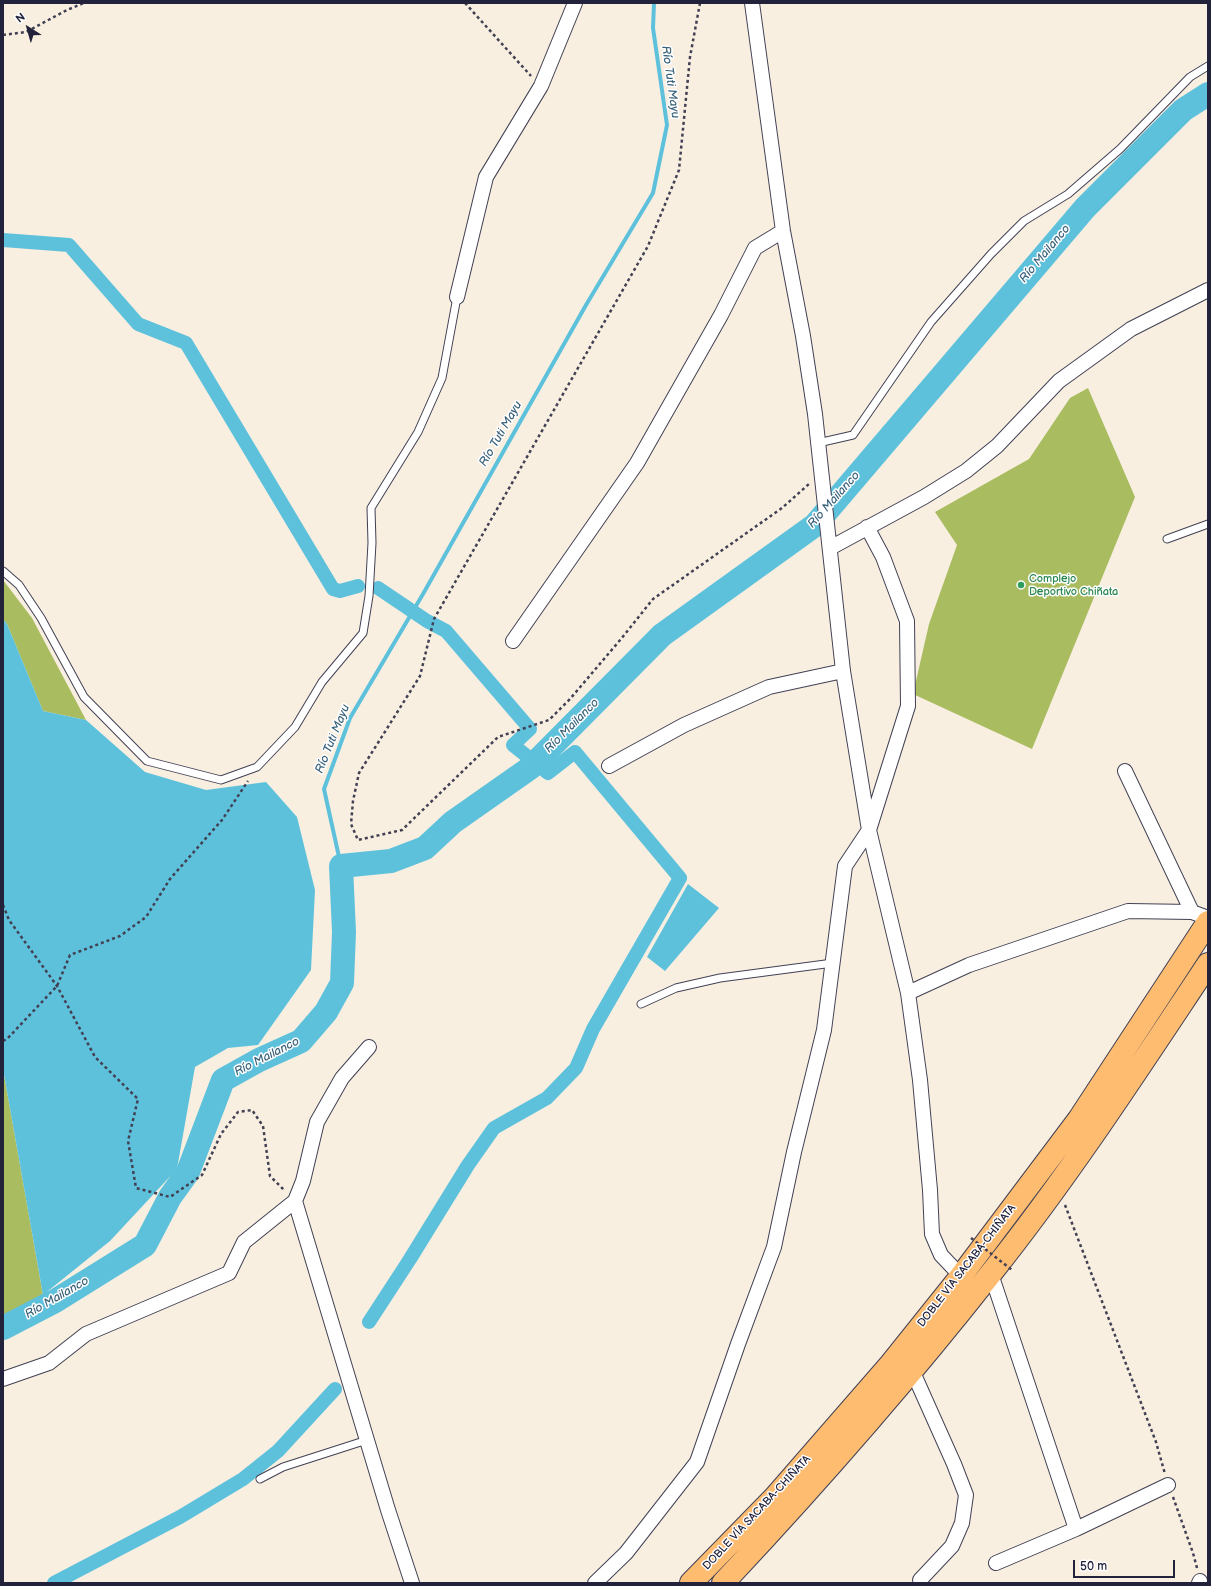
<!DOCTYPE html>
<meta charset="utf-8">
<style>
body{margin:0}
#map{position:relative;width:1211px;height:1586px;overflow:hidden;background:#f8efe1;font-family:"Balsamiq Sans",sans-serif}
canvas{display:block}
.frame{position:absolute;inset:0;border:4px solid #22223b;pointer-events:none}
.north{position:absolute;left:8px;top:8px;width:40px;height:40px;-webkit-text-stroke:3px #fff;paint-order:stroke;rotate:323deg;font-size:11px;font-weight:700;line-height:16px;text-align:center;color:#22223b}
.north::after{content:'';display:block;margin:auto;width:14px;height:18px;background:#22223b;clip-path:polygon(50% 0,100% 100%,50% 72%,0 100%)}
.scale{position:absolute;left:1073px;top:1560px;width:102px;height:18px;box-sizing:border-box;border:2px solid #22223b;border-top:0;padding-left:5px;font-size:12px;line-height:14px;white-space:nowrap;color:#22223b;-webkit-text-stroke:3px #fff;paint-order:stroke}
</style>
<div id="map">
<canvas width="1211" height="1586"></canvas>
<div class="frame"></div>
<div class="north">N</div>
<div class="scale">50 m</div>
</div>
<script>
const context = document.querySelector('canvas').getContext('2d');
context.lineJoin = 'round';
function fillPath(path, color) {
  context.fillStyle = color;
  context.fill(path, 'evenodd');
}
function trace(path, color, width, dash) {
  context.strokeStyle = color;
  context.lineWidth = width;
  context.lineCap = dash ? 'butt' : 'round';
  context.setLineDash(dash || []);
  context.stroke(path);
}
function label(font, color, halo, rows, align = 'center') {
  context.font = font + ' "Balsamiq Sans",sans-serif';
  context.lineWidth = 3;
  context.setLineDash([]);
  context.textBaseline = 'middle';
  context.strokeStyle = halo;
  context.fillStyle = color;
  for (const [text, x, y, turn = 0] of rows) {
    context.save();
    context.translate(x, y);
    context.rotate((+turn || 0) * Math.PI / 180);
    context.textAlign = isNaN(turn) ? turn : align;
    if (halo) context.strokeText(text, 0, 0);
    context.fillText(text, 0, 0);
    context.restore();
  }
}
fillPath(new Path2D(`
 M1088,388L1135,497L1032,749L913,694L929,624L957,545L935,512L1029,459L1070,398Z
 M3,580L32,618L86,720L43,711L7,624L3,619Z
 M3,1069L43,1295L3,1317Z`), '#aabc60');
fillPath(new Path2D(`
 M3,619L7,624L43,711L86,720L145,772L206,790L266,782L297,817L315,890L311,970L258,1045L228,1048L195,1067L177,1169L110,1241L43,1295L3,1069Z
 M688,884L719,908L665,971L647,957Z`), '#5ec1dc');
trace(new Path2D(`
 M341,866L324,789L350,718L423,594L586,305L653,193L667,125L653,28L654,3`), '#5ec1dc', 4);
trace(new Path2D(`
 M3,240L69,245L138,324L186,343L333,589L340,591L358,586
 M369,1322L410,1259L468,1165L494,1128L547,1098L576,1068L593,1029L680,878L575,752L548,773L513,745L530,729L446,631L427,621L378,588
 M54,1583L180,1517L243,1479L278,1451L335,1389`), '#5ec1dc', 14);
trace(new Path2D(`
 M3,1328L55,1301L145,1245L170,1197L188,1172L223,1080L259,1060L301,1041L326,1012L342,983L344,932L341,866L391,861L425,848L453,822L530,768L662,635L815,525L1085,208L1183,110L1208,94`), '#5ec1dc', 24);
const service = new Path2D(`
 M818,443L853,435L931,322L991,254L1024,221L1068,194L1120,149L1190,77L1208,66
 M1167,539L1208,524
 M3,571L19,585L41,618L84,697L147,761L221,780L257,767L295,727L322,682L363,633L369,596L372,543L371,508L418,432L442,378L457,297
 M641,1004L676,988L720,978L833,963
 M260,1479L283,1467L367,1440`);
const minor = new Path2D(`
 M752,3L783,231L803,336L815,414L843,671L869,830L908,993L920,1080L930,1190L932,1234L941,1255L961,1276
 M457,297L486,177L541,86L575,3
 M830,548L924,497L966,471L997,446L1059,381L1131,329L1208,290
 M513,641L637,463L721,315L755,248L783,231
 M609,766L684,725L769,687L843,671
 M1125,771L1192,912
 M908,993L969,965L1128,911L1192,912L1208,918
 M295,1201L388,1510L412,1583
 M991,1274L1076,1529
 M912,1370L954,1464L966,1495L962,1523L952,1546L920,1580
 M3,1379L49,1363L86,1334L229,1273L244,1242L295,1201L303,1181L317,1122L342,1078L369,1047
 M996,1563L1076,1529L1168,1485
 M595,1583L626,1553L697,1462L738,1344L774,1247L794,1152L824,1030L845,866L869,830L908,706L907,621L883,557L867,527
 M1199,1583L1200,1581`);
const trunk = new Path2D(`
 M691,1583L775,1497L889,1366L961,1276L1079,1119L1208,922
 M723,1583C817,1483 907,1380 992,1272C1070,1174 1138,1069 1208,964`);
trace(service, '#424154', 9);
trace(minor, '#424154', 16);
trace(trunk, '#424154', 24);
trace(new Path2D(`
 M465,3L531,76
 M700,3L690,57L679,170L648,246L434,619L420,676L359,773L353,801L351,824L358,840L402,830L498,737L549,720L570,699L621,639L653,599L782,508L810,483
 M3,35L26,32L67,10L84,3
 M3,905L9,920L57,986L95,1057L138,1099L128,1141L136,1188L170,1197L202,1175L221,1134L238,1112L252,1110L263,1126L270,1176L285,1191
 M3,1041L7,1039L57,986L70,955L120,936L146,917L170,879L222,820L248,781
 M1065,1205L1156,1442L1165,1474
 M1173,1497L1193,1553L1197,1568`), '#424154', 2.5, [3, 3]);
trace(service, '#fff', 7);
trace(minor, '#fff', 14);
trace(trunk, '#fdbc70', 22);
trace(new Path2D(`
 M971,1238L1012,1270`), '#424154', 2.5, [3, 3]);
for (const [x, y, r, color] of [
 [1021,585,4,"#2e9e5b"]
]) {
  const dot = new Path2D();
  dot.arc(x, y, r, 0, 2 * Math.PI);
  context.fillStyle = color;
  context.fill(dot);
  trace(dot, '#fff', 1.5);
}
label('11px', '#27864d', '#fff', [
 ["Complejo",1029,579],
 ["Deportivo Chiñata",1029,592]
], 'left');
label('11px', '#22223b', '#fff', [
 ["DOBLE VÍA SACABA-CHIÑATA",967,1266,-52],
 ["DOBLE VÍA SACABA-CHIÑATA",757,1513,-47]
]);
label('italic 12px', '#3a627b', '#fff', [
 ["Río Tuti Mayu",670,82,82],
 ["Río Mailanco",1045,254,-50],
 ["Río Tuti Mayu",501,434,-60],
 ["Río Mailanco",834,500,-48],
 ["Río Mailanco",572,726,-45],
 ["Río Tuti Mayu",333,739,-68],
 ["Río Mailanco",267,1057,-27],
 ["Río Mailanco",57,1298,-30]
]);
</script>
